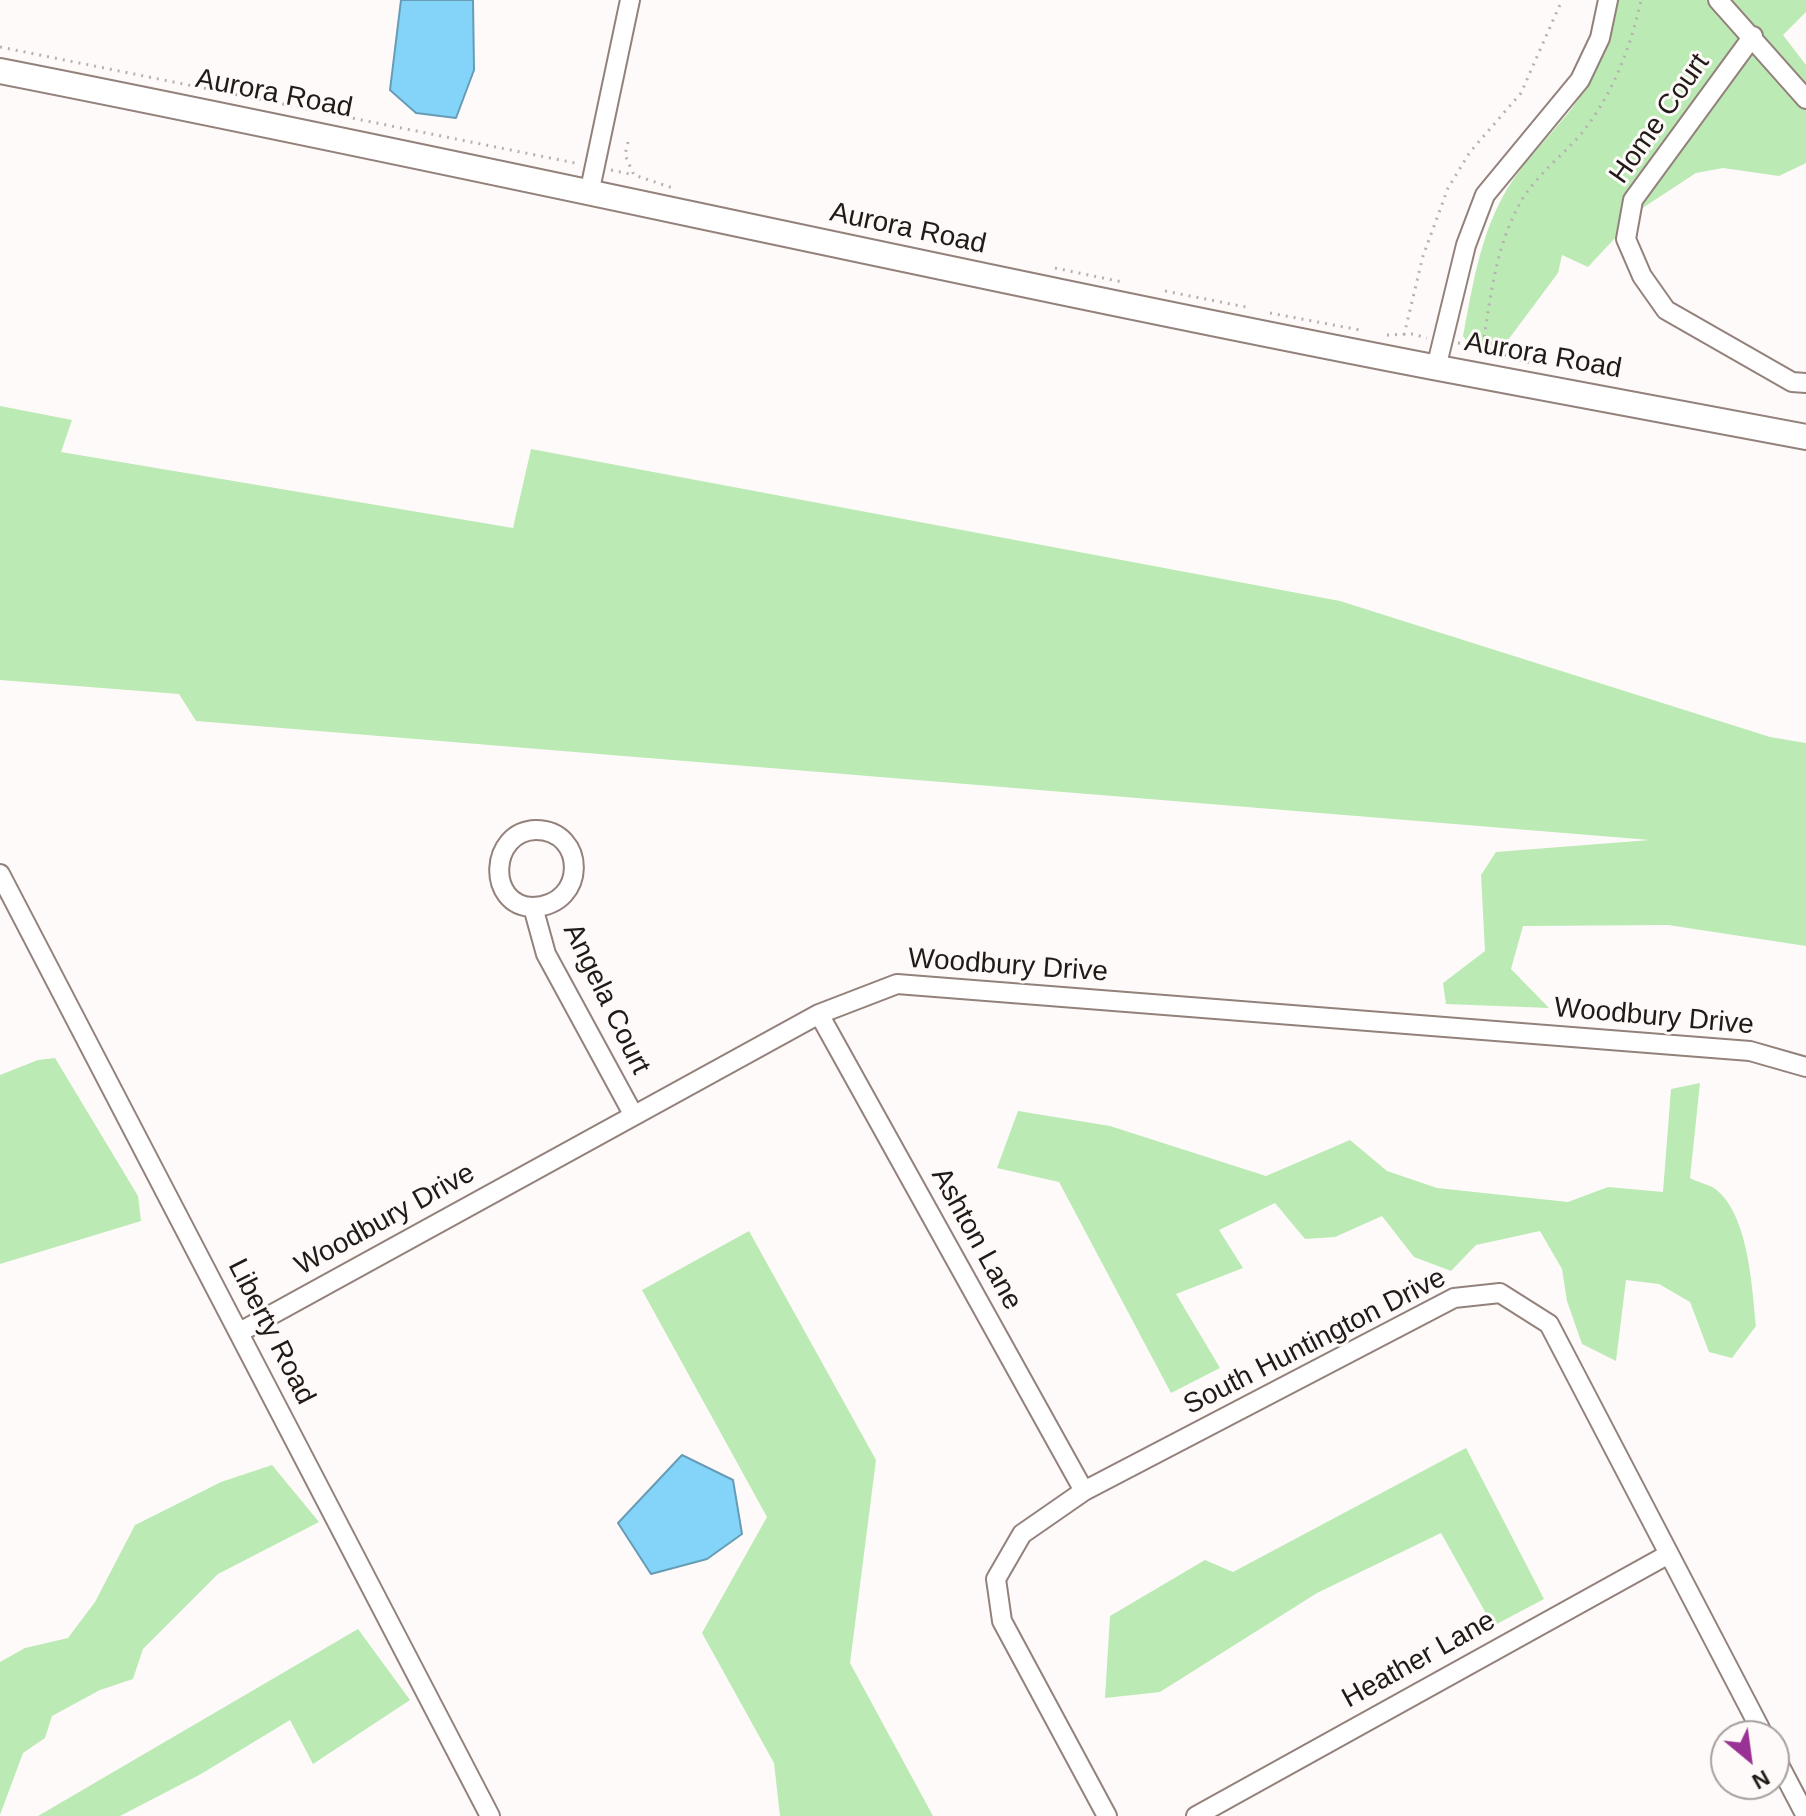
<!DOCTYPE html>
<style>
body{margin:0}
#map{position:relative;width:1806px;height:1816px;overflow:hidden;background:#fefaf9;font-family:Arial,sans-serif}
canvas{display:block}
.north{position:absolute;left:1710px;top:1720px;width:80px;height:80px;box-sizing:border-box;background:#fefaf9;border:2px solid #a6a09f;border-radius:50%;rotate:151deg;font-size:22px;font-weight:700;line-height:32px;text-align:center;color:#211a17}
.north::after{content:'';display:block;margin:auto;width:28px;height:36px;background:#9a3194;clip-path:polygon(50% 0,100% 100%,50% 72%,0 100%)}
</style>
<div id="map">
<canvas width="1806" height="1816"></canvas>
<div class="north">N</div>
</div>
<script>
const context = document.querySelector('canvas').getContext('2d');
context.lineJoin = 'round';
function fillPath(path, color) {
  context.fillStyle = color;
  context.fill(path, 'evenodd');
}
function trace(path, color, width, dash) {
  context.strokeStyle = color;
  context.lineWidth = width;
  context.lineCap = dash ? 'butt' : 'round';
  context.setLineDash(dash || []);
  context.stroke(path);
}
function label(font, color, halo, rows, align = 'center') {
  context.font = font + ' Arial,sans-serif';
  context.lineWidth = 6;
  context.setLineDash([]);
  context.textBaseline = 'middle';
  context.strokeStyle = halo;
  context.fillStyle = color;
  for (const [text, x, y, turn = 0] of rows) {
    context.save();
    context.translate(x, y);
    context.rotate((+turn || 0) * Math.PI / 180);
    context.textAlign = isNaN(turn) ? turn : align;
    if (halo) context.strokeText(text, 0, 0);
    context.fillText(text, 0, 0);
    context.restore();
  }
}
fillPath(new Path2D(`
 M1618,0H1806V12L1783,35L1806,65V163L1779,176L1723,168L1696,173L1644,207L1588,267L1562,255L1558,273L1502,348L1466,340L1463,336C1473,284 1480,235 1507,189C1525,160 1548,138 1569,112C1592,83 1613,38 1618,0Z
 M0,406L72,420L61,452L513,528L531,449L1340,601L1770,737L1806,743V946L1668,925L1523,926L1511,969L1549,1008L1446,1004L1443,983L1485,951L1481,875L1496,852L1650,840L196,721L179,694L0,680Z
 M55,1058L138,1196L141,1221L0,1264V1075L38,1060Z
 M1700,1083L1690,1178C1697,1182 1707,1184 1714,1188C1749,1213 1752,1288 1756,1326L1732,1358L1709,1352L1690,1302L1659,1284L1626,1280L1616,1361L1582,1344L1567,1301L1562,1269L1540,1231L1476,1245L1451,1271L1414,1257L1382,1216L1335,1237L1305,1239L1275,1203L1219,1230L1243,1268L1176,1294L1220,1368L1171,1393L1059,1182L997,1168L1018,1111L1110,1126L1266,1176L1350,1140L1387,1171L1437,1188L1568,1202L1608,1187L1663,1192L1671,1089Z
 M749,1231L876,1460L850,1663L933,1816H780L774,1763L702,1633L767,1517L642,1290Z
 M1466,1448L1544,1599L1493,1626L1441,1533L1317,1593L1160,1692L1105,1698L1110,1616L1205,1560L1233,1572Z
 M272,1465L319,1522L218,1574L143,1649L133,1679L100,1690L52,1716L45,1738L23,1753L0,1815V1662L25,1648L68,1638L95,1602L135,1525L221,1482Z
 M358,1629L410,1700L313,1764L290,1720L201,1774L120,1816H38Z`), '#bbeab4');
const water = new Path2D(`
 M401,0H473L474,70L456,118L416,113L390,90Z
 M682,1455L733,1480L742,1534L707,1559L651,1574L618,1523Z`);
fillPath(water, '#84d4f9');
trace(water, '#669cb5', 2);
const minor = new Path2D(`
 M1718,0L1806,99
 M1753,36L1633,200L1626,239L1642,276L1666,310L1792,382L1806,383
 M589,194L630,0
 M1436,368L1466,245L1485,195L1580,80L1600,38L1608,0
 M0,874L490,1816
 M533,907C588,905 586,830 536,830C489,831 486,906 533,907L546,954L633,1114
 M819,1014L1084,1491
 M240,1332L819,1014L897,984L1750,1051L1806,1067
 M1774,1755L1806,1816
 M1107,1816L1002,1621L996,1579L1022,1534L1084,1491L1454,1298L1500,1293L1549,1324L1764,1736
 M1196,1816L1669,1554`);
const major = new Path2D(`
 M0,71C479,165 954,274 1433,367C1557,391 1682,413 1806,437`);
trace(minor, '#93817b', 22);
trace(major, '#93817b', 28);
trace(new Path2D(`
 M0,47L580,164
 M628,142L625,155L634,175L673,188
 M611,170L634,175
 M1055,268L1122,282
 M1165,291L1251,308
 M1270,313L1360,330
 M1387,335L1412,334L1427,338
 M1404,335L1423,256L1448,188L1470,152L1521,93L1562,0
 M1458,343C1484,345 1506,357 1531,363
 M1483,345C1491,294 1496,243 1523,198C1539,173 1562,156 1581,134C1612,96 1631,47 1641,0`), '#b6b1af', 3, [2, 6]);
trace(minor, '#fff', 18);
trace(major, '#fff', 24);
label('28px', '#211a17', '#fefaf9', [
 ["Aurora Road",274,94,11],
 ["Home Court",1660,119,-55],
 ["Aurora Road",908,229,12],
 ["Aurora Road",1543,356,10],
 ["Woodbury Drive",1008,966,4],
 ["Angela Court",606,999,64],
 ["Woodbury Drive",1654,1017,5],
 ["Woodbury Drive",385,1220,-29],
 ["Ashton Lane",976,1239,61],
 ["Liberty Road",271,1332,63],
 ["South Huntington Drive",1315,1342,-27],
 ["Heather Lane",1419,1660,-29]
]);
</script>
